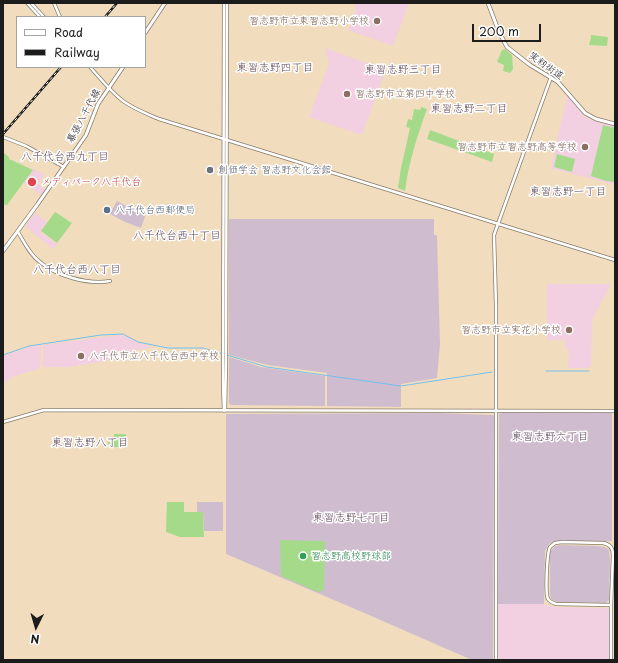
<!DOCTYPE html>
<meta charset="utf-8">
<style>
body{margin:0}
#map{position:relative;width:618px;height:663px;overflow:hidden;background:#f1ddbd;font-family:"Playpen Sans",sans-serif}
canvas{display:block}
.frame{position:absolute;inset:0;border:4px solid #1c1c1c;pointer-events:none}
.legend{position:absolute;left:16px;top:16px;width:130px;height:52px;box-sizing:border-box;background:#fff;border:1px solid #a4a4a4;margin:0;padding:5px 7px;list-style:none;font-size:12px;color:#1c1c1c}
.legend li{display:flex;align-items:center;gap:8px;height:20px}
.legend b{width:20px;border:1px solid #a4a4a4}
.north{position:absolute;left:16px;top:607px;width:40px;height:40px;-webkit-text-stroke:3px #fff;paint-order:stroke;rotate:185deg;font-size:11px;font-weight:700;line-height:16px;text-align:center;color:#1c1c1c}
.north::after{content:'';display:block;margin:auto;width:14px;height:18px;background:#1c1c1c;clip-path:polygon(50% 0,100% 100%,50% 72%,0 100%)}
.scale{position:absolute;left:472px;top:24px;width:69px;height:18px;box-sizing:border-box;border:2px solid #1c1c1c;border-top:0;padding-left:5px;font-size:12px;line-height:14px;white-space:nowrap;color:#1c1c1c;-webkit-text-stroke:3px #fff;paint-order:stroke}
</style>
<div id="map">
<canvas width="618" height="663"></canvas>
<div class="frame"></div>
<ul class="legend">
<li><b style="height:5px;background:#fff"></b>Road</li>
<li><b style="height:5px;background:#1c1c1c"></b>Railway</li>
</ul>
<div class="north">N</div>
<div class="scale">200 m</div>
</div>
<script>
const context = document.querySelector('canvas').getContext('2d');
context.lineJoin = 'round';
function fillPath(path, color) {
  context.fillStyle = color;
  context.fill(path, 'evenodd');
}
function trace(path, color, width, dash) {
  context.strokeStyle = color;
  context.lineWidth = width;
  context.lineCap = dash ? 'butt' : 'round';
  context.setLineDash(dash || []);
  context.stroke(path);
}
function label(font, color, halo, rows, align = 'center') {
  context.font = font + ' "Playpen Sans","Klee One",sans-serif';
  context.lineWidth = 3;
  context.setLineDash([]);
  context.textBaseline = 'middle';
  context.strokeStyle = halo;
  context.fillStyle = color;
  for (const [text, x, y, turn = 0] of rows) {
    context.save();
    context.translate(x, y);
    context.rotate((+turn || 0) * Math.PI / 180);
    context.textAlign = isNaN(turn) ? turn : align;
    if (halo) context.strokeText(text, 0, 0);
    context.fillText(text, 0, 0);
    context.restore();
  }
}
fillPath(new Path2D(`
 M355,3H409L393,46L348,30L355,12Z
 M325,48L386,70L362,135L309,117L329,64Z
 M567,96L584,116L594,121L615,126V185L551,168Z
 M34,169L45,175L38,184L45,189L41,195L24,183Z
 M35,213L47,222L40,232L57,244L53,249L25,226Z
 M547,284H611L592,320L591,366L588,368H568L569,349L565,348V340H547Z
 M120,335L126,336L138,343L150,346V348L131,351L106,361L69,367H43V345Z
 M41,345L40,368L15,376L3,384V356L29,347Z
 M498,604H544V605L555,607L607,608L609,611V660H498Z`), '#f2cfe1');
fillPath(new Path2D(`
 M117,201L145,216L141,228L125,222L110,214Z
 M229,219H434V235H437L440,344L437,378L401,384V407L327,406V373L268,365L229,355Z
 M229,357L261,367L325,376V406L231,405L229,403Z
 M438,413L493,415L494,416L493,660H472L362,612L226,554V414Z
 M501,413H612V541H555L549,544L545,551L544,604H498L499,414Z
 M197,502H223V531H204L203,513L197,512Z
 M562,545L596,546L605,547L609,550L610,559L609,600L606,603L557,602L551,599L550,594V552L555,546Z`), '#cfbdcf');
fillPath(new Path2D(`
 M591,35L608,37L607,46L589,45L591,38Z
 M505,49L512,55L513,69L510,73L503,71L504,65L497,62L502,50Z
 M421,107L427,109C417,137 409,161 405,191L398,188L401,168L410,128L406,127L408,119L412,120L414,109L420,110Z
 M603,125L615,128V182L606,181L591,176Z
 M430,130L494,154L492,162L427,139Z
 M3,152L9,157V159L33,170L7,205L3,204Z
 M557,154L575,159L572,172L554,167Z
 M55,212L72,223L57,243L41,231Z
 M114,434H126V447H108V442H114Z
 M167,502H184V512H203L204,537H180L166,532Z
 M280,540L325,541L324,590L318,592L281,576Z`), '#a5da8b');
trace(new Path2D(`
 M3,355L29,346L101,335L123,334L138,342L168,348H203L267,367L401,386L492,372
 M546,371H589`), '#75bfee', 1);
const minor = new Path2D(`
 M27,3L40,17
 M31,3L44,17
 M54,3L60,17
 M224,3L223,387L224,411
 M90,67C101,79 110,91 123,101C134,109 147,114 159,119L615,260
 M3,137L26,146L64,167
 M18,232C24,242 30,255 40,262C56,276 89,285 110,281
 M225,411L226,363L227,3
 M3,422L44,410L615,411
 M496,660V306L494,235L551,77
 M611,660V605L613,555C613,548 610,544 603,543L562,542L555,543L550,547C547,553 545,593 548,599C550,602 553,603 556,604L611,605`);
const major = new Path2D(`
 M488,3L499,32L507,47L530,65L558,82L585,113L596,119L615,124
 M145,33L165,3
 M3,251L37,205L86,135L98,104L123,67`);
trace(minor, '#867c6c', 4);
trace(major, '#867c6c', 4.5);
trace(minor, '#fff', 2.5);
trace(major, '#fff', 3);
const rail = new Path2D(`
 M105,17L117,3
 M3,134L61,67`);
trace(rail, '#1c1c1c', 2.5);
trace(rail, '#fff', 1, [3]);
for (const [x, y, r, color] of [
 [377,21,4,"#8d6e63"],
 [347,94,4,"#8d6e63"],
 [585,147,4,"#8d6e63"],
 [210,170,4,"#6b7280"],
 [32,182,5,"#e0444e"],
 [107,210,4,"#5c6f8a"],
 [569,330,4,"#8d6e63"],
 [81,356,4,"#8d6e63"],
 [303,556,4,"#2e9e5b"]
]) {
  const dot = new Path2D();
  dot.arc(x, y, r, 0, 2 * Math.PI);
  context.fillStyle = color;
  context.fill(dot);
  trace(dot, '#fff', 1.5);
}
label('10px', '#785e54', '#fff', [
 ["習志野市立東習志野小学校",369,21],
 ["習志野市立第四中学校",355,94,"left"],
 ["習志野市立習志野高等学校",577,147],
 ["習志野市立実花小学校",561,330],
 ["八千代市立八千代台西中学校",89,356,"left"]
], 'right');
label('10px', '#1c1c1c', '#fff', [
 ["実籾街道",546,66,35],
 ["幕張八千代線",84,116,-62]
]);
label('10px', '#5b616d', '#fff', [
 ["創価学会 習志野文化会館",218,170]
], 'left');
label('10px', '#be3a42', '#fff', [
 ["メディパーク八千代台",41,182]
], 'left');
label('10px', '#4e5e75', '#fff', [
 ["八千代台西郵便局",115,210]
], 'left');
label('10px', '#27864d', '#fff', [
 ["習志野高校野球部",311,556]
], 'left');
label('11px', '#5d4554', '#fff', [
 ["東習志野四丁目",275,68],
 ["東習志野三丁目",403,70],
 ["東習志野二丁目",469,109],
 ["八千代台西九丁目",65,157],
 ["東習志野一丁目",568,192],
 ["八千代台西十丁目",177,236],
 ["八千代台西八丁目",77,270],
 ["東習志野六丁目",550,437],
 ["東習志野八丁目",90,443],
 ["東習志野七丁目",351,518]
]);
</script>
